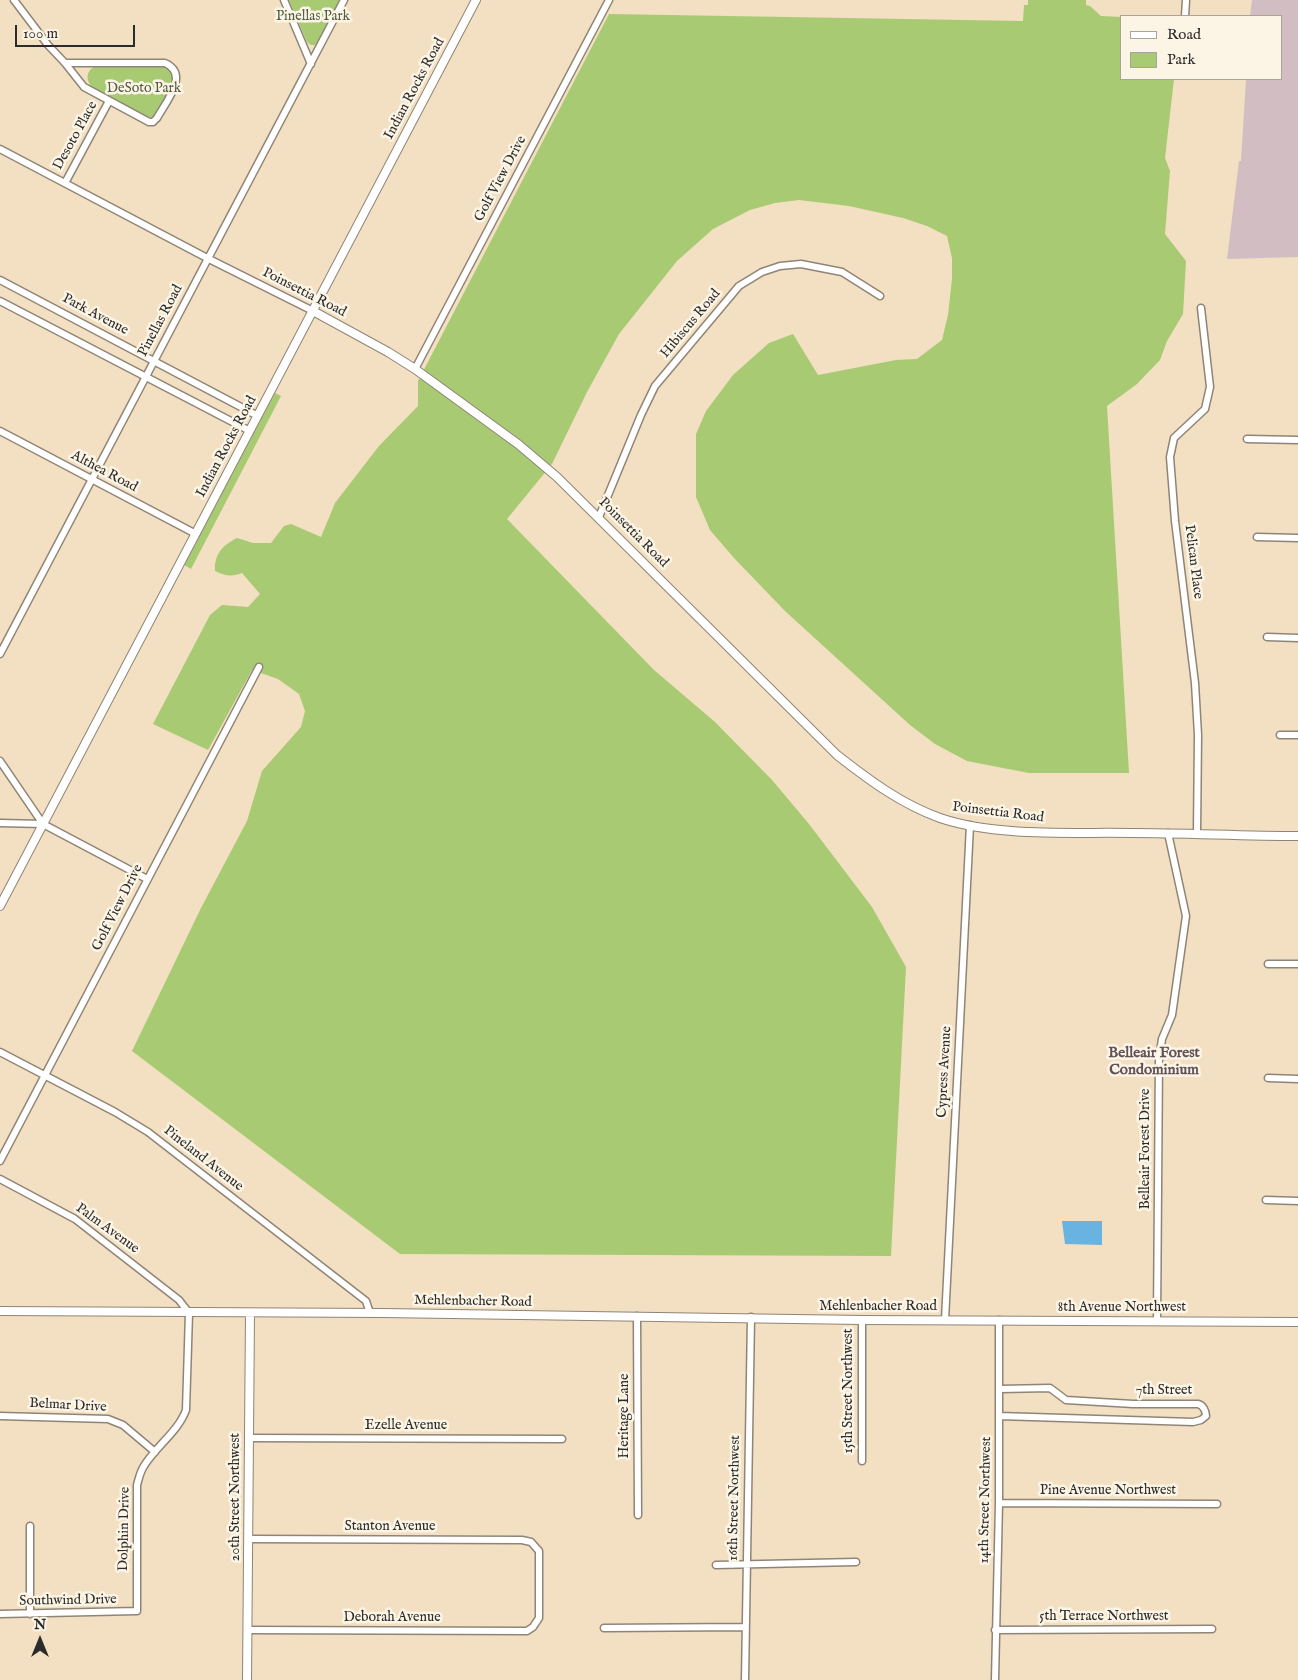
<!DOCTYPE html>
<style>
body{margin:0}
#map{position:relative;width:1298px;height:1680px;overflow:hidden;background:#f3dfc1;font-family:"IM FELL English",serif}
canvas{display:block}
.legend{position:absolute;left:1120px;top:15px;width:162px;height:65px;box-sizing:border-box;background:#fcf5e5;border:1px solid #a8a49b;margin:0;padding:6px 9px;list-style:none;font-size:15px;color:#2b2b2b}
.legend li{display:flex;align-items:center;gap:10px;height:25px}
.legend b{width:25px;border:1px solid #a8a49b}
.north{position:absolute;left:15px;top:1615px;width:50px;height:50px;-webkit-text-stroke:4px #fcf5e5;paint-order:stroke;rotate:0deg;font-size:14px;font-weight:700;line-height:20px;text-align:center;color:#2b2b2b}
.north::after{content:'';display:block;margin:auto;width:18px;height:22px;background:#2b2b2b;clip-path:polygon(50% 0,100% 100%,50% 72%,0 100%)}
.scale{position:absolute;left:15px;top:25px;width:120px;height:22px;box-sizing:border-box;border:2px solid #2b2b2b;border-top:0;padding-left:6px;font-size:15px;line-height:18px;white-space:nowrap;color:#2b2b2b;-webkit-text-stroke:4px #fcf5e5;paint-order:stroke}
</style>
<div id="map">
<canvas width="1298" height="1680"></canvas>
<ul class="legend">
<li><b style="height:6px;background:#fff"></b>Road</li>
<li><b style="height:14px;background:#a8ca73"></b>Park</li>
</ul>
<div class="north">N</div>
<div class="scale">100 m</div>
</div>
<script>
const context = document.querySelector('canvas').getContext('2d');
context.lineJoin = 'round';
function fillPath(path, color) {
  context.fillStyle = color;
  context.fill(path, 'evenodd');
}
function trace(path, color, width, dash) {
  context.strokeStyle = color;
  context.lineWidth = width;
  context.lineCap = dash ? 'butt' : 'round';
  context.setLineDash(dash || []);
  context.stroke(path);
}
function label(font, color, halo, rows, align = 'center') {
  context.font = font + ' "IM FELL English",serif';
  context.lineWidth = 5;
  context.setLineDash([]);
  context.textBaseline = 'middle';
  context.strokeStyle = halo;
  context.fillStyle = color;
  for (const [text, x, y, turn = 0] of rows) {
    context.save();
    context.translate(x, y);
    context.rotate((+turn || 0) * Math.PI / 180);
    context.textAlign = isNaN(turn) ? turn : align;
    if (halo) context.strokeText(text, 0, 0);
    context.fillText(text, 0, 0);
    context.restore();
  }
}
fillPath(new Path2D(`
 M1252,0H1298V257L1227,259L1239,161H1241L1246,79H1282V16H1250Z`), '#d2bec2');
fillPath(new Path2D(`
 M289,0H339L319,41L315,45H311L307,42Z
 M1028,0H1086V5L1090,6L1101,16L1122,17V79H1174L1165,158L1170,171L1165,234L1186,261L1183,314L1167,341L1160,360L1137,384L1107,406L1129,773H1029L967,761L935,744L910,725L785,611L734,558L710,530L696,497V434L706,411L733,375L769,343L793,334L818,375L896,360L917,359L942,340L948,315L952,279V258L947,236L927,226L903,218L849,206L799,200L775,203L750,210L713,229L677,261L619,334L587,392L552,464L507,519L654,670L715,722L772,780L809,824L872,907L906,967L891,1256L400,1254L132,1051L201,908L247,821L262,771L301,727L305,711L299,694L278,679L252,670L208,750L153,724L210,615L222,605L248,607L260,594L242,573C232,577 225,576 215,571C214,554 223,545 237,538L253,543H271L284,526L291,524L321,537L335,503L379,446L418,406V381L609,14L1023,21L1024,5H1028Z
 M96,65L165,66L174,73L173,82L155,115L152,117H148L94,89C85,81 85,72 96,65Z
 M275,393L281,396L191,569L184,565Z`), '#a8ca73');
fillPath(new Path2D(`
 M1062,1221H1102V1245L1065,1244Z`), '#68b3e1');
const minor = new Path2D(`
 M14,0L48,45L65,63L84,87L149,122H153L157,118C166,102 190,74 165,63H65
 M284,0L311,64
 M1185,16L1186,0
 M0,149L207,258L313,311
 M65,183L109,101
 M0,280L258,416
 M0,301L250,431
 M415,369L609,0
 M0,431L196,534
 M1247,439L1298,440
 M599,517L641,415L655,386L739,286L762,272L780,266L801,264L842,272L880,296
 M1257,537L1298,538
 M1267,637L1298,638
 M0,654L344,0
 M1280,735H1298
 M0,761L43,824L147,879
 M0,823L43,824
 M1197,833L1198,735L1195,683L1175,521L1170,457L1174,438L1205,409L1210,387L1201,308
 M1268,964H1298
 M0,1052L115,1112L148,1132L366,1301L370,1313
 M1268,1078L1298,1079
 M0,1161L259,667
 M0,1179L75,1219L179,1300L189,1313L186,1410C178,1432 156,1446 144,1466C140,1472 139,1478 137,1485V1611L0,1614
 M1266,1200L1298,1201
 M637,1316L638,1515
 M945,1320L970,825
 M1157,1321L1159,1059L1162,1039L1172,1015L1186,916L1168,833
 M0,1416L108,1419L123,1425L155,1452
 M999,1416L1193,1422L1201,1420L1206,1416C1206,1411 1203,1405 1198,1404H1133L1066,1400L1050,1388L1000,1389
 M249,1438L562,1439
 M862,1461V1320
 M999,1503L1217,1504
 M716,1565L856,1562
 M30,1614V1526
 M604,1628L745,1627
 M248,1630L527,1631L533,1627L539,1618V1551L531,1542L522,1540L249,1539
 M995,1630L1212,1629
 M745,1680L751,1317
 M995,1680L999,1503V1320`);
const tertiary = new Path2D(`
 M313,311L388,352L415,369L518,444L557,477L837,755C869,780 901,804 940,818C996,837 1072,832 1131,833C1187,833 1242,836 1298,836
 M0,906L476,0
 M0,1311L383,1313L862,1320L1298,1322
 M247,1680L250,1313`);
trace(minor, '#8f8576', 9);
trace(tertiary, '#8f8576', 10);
trace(minor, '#fff', 6);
trace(tertiary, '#fff', 8);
label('14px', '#505b41', '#fcf5e5', [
 ["Pinellas Park",313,17],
 ["DeSoto Park",144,89]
]);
label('14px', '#2b2b2b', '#fcf5e5', [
 ["Indian Rocks Road",415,89,-62],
 ["Desoto Place",76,136,-61],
 ["Golf View Drive",501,179,-62],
 ["Poinsettia Road",304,293,27],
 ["Park Avenue",95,315,28],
 ["Pinellas Road",161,321,-62],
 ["Hibiscus Road",691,324,-50],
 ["Indian Rocks Road",227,447,-62],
 ["Althea Road",104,472,28],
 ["Poinsettia Road",633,533,45],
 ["Pelican Place",1193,562,83],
 ["Poinsettia Road",998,813,7],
 ["Golf View Drive",118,908,-63],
 ["Cypress Avenue",945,1072,-87],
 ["Belleair Forest Drive",1146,1149,-90],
 ["Pineland Avenue",203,1159,38],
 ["Palm Avenue",107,1229,36],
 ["Mehlenbacher Road",473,1302,1],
 ["Mehlenbacher Road",878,1307],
 ["8th Avenue Northwest",1122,1308],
 ["15th Street Northwest",849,1391,-90],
 ["7th Street",1164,1391],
 ["Belmar Drive",68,1406,3],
 ["Heritage Lane",625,1416,-90],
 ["Ezelle Avenue",406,1426],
 ["Pine Avenue Northwest",1108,1491],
 ["20th Street Northwest",236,1497,-90],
 ["16th Street Northwest",735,1498,-89],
 ["14th Street Northwest",986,1500,-89],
 ["Stanton Avenue",390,1527],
 ["Dolphin Drive",125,1529,-89],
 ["Southwind Drive",68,1601,-1],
 ["5th Terrace Northwest",1104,1617],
 ["Deborah Avenue",392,1618]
]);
label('bold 15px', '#625158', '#fcf5e5', [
 ["Belleair Forest",1154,1054],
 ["Condominium",1154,1071]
]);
</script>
